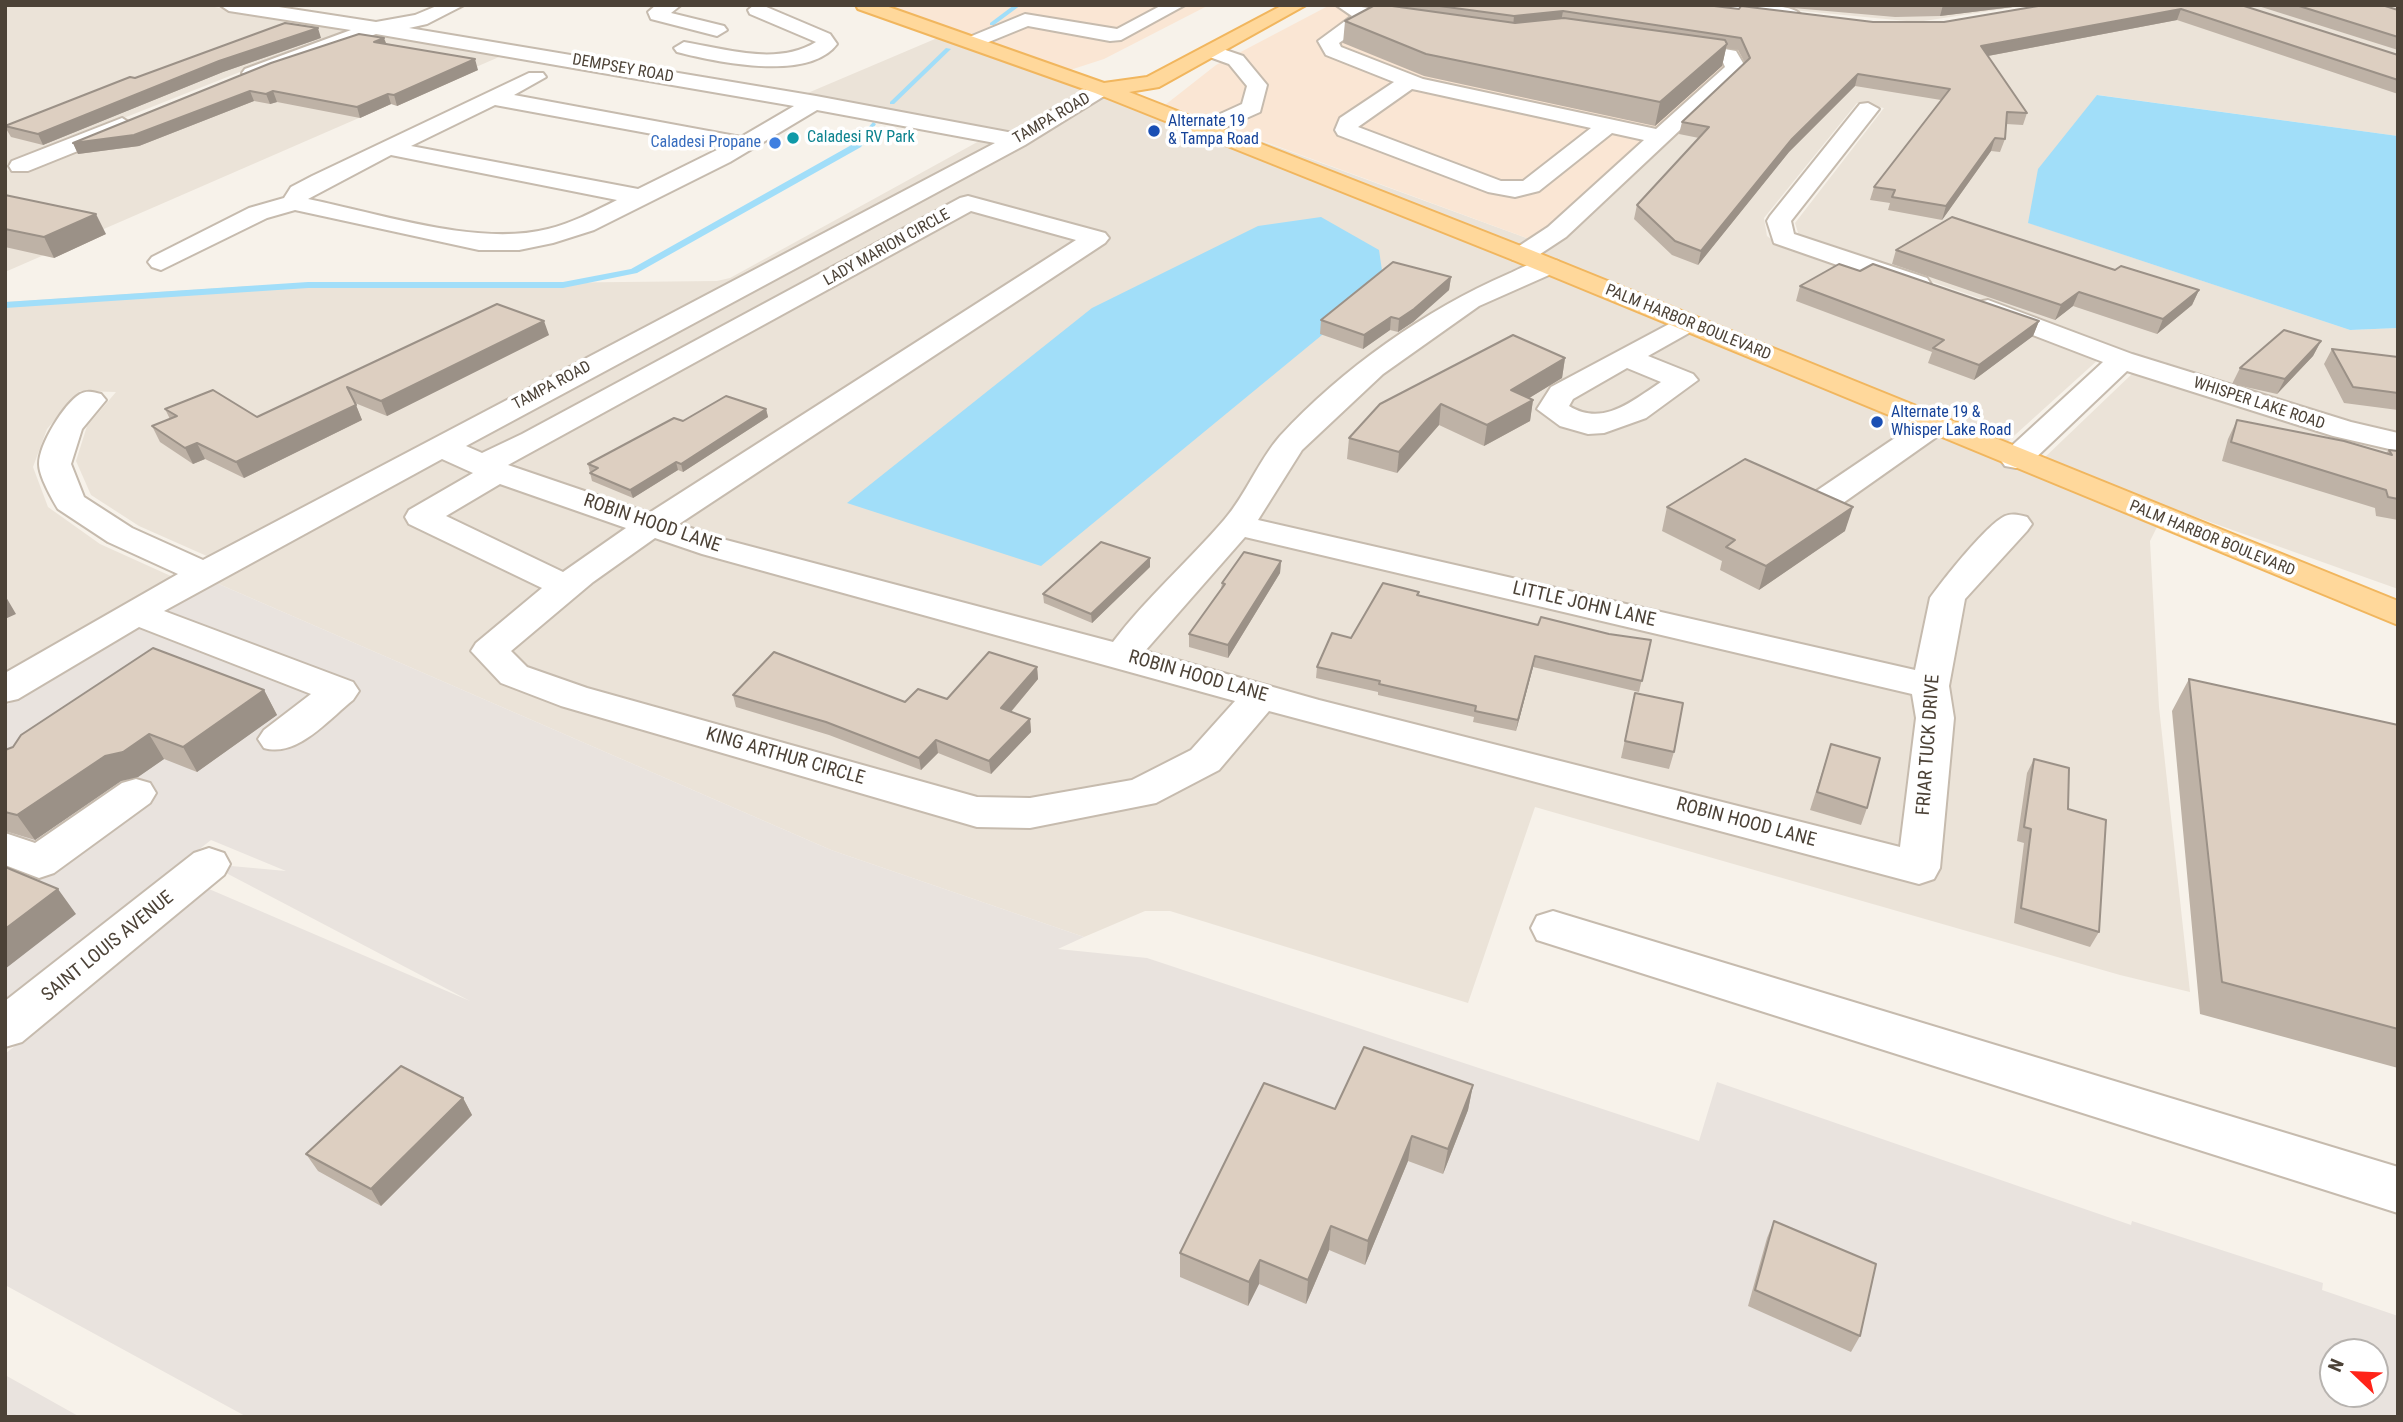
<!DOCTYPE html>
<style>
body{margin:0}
#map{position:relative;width:2403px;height:1422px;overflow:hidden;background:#f7f2ea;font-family:"Roboto Condensed",sans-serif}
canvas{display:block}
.frame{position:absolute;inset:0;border:7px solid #4c4237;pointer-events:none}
.north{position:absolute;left:2319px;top:1338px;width:70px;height:70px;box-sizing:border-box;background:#fff;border:2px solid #b7b3af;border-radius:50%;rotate:293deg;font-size:19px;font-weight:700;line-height:28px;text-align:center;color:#4c4237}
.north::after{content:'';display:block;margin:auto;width:24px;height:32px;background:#ff2419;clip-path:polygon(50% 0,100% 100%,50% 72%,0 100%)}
</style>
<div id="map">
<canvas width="2403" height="1422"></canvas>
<div class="frame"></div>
<div class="north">N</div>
</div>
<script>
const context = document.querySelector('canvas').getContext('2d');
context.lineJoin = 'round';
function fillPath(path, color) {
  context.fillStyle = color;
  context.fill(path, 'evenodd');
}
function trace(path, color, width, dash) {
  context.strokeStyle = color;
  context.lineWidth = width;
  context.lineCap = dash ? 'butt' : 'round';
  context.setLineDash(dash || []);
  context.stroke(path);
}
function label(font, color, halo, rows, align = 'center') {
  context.font = font + ' "Roboto Condensed",sans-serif';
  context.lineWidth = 7;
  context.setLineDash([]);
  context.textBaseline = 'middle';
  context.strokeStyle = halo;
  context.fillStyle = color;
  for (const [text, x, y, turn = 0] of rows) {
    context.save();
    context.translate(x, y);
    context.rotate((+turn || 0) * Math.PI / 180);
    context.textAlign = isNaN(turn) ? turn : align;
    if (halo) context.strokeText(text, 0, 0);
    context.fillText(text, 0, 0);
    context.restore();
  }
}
fillPath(new Path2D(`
 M5,5H203L353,31L293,51L5,165Z
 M1740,5H2030L1917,22Z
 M2214,5L2398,65V136L2098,95L2033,206L2029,223L2350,330L2398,328V434L2347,423L2131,355L2063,327L1799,236L1795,223L1884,108L1857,103L1764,218L1767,236L1775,242L2099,359L2005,444L1124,91L1543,244L1769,54L1884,28Z
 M2238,5H2398V56Z
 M373,34L514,56L499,57L5,272V170L19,172Z
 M942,36L1087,90L1012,133L803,95Z
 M1105,97L1539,270L2157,527L2150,541L2159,707L2190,992L2120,975L1535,807L1468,1003L1170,911H1145L1084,937L831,850L214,582L1023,146Z
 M981,140L997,141L209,557L139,526L91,495L76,461L87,426L116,392L80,391L47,429L33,467L48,507L100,544L173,577L5,674V302L250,286L717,281L730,278Z
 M2135,371L2398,449V589L2168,507L2166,510L2042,460Z`), '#ebe3d8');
fillPath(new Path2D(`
 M886,5H1209L1104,59L1070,70Z
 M1330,5H1513L1770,53L1543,244L1165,105L1216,65Z`), '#fae6d4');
fillPath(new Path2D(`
 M214,582L831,850L1084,937L1058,949L1147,958L1699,1141L1717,1082L2131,1225L2132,1221L2323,1283L2322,1290L2398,1316V1417H247L5,1285V1054L209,889L470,1001L209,864L286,871L211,840L5,1003V706ZM2333,1352H2375V1394H2333Z
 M5,1375L80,1417H5Z`), '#e9e3de');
fillPath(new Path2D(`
 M2097,95L2398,136V328L2350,330L2028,223L2038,169Z
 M1321,217L1379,250L1384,284L1041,566L847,503L1092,308L1258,226Z`), '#a1def9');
fillPath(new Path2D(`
 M1014,5H1021L994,25H990V23Z
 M946,48L951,49L894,104H890V102Z
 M873,122L876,124L861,147L637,273L563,288H308L5,308V302L308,282H563L631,269L855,143Z`), '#a1def9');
const minor = new Path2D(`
 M220,5H266L376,22L415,15L439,5H464L427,24L409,28L816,96L1013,133L1095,85H1109L1112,89L1109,93L1025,145L466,446L482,453L522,434L960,198L968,196L1105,233L1109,238L1105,243L679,524L726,540L1113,642C1146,598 1188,562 1224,520C1246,495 1258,461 1280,436C1342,369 1425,310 1508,274C1524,267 1541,256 1558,261L1562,266L1558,271L1479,306L1383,374L1302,450L1258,520L1915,670L1930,598C1943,580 1986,525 2005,516C2013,513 2019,515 2027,517L2032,524L2027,531L1965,599L1949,686L1954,718L1940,868L1934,879L1919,884L1269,711L1219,770L1156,803L1030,828L977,827L561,706L501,683L471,651L476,643L542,588L409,524L405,517L409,510L473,473L442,459L164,611L353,682L359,691L353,700C329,719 297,758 264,748L258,739L264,730L311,694L139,627L18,699L5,702V673L178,574L108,542L58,509C52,499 39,476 39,464C39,444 64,404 80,394C87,390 94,392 101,394L106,400L82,429L71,464L84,497L132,528L203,560L995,143L817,110L730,162L594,230L553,243L519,250H479L295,210L267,218L161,270L152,267L148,262L152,257L249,208L284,198L291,187L312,176L529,73H543L546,77L514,95L741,137L794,106L376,34L252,79L242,73L245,69L351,30L229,11ZM495,105L723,147L638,189L411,146ZM391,155L617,200C595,211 572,223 548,229C478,247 378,213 308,199ZM971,211L1076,240L649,513L508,465ZM500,484L626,528L563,572L446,516ZM1245,537L1912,694L1916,718L1900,847L1319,700L1145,651ZM655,538L702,554L1235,701L1191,750L1132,780L1030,798L977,797L587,688L527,667L511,651L593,582Z
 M656,5H681L671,13L724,26L727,30L717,36L651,19L648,12Z
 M754,5L764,6L830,34L837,44C809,82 716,62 677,52L674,48L684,42C726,49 777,66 816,42L750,14L748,10Z
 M1162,5H1185L1121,40L1110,41L1028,26L974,48L964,42L967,38L1025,14L1117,29Z
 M1336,5C1358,5 1393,12 1416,18L1418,22L1416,26L1369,22L1339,43L1341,47L1423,79L1656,129L1725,67L1722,60L1667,50L1664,46L1667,42L1674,40L1736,51L1746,68L1566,237L1531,260H1513L1509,255L1513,250L1548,227L1644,140L1612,133L1539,191L1515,197L1488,192L1338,135L1335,130L1340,118L1394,82L1326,55L1318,41L1352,16ZM1412,89L1417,90L1591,128L1523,181H1501L1358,127Z
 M1704,5C1724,5 1788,0 1800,14L1791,20L1713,11Z
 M1211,45L1243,56L1267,85L1260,112L1204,137L1196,135L1193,130L1196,125L1242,104L1247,86L1229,64L1204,55L1201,51Z
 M1868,103L1879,109L1791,221L1794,234L1927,278L1931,284L1927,290H1909L1774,243L1767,221L1770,216L1860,104Z
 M122,118L133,125L130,130L28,171H12L9,166L12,161Z
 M1988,300L2132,354L2351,422L2398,433V451L2333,436L2127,371L2027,466L2016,468L2005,466L2000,459L2005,452L2103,362L1978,314L1974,308L1978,302Z
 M1686,315L1696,317L1700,323L1696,329L1648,356L1693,374L1698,380L1646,418L1604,433L1588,434L1560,426L1537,409L1551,387ZM1627,368L1661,382C1632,401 1603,427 1569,406L1573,399Z
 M1934,416L1945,419L1949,425L1945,431L1833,510L1821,513L1809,510L1805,503L1809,496L1923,419Z
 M136,779L150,783L156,793L150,803L54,873L39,878L5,865V833L35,843L122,783Z
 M209,848L224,853L230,864L224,875L22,1042L5,1047V1001L194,853Z
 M1553,911L2398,1167V1213L1537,940L1531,928L1537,916Z`);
const major = new Path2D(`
 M856,5H883L1104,83L1147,77L1283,5H1306L1159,87L1129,92L1531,250L2398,601V625L1513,260L1095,93L858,9Z`);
trace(minor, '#c6bbae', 4);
trace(major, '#f1b65e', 4);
fillPath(minor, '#fff');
fillPath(major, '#ffd89b');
fillPath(new Path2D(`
 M1400,5H1706L1873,22H1944L2241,5L2398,55V94L2177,20L1988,56L2027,113L2023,125L2006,124L2005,139L2000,152L1991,151L1942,220L1888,210L1890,203L1870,200L1874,187L1941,100L1855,86L1789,152L1698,265L1672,255L1634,219L1637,205L1699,138L1679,134L1682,122L1745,63L1738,50L1726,48L1722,66L1655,126L1424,76L1343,43L1345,21L1400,7Z
 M1759,5H2029L1940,16L1895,17Z
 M2255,5H2382L2398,10V50Z
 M321,38L223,72L43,145L11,137L5,127L135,78Z
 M387,44L478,70L397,106L391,104L360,118L277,102L270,104L254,101L139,146L78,154L73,143Z
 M5,195L106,234L54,258L5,247Z
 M1896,250L2115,270L2199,290L2192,305L2157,334L2073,306L2055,320L1892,264Z
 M1860,271L2039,321L2033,336L1974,380L1928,363L1932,352L1796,301L1800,286Z
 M1451,277L1449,290L1413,322L1398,332L1390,330L1363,349L1320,334L1321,320Z
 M497,304L549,335L387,416L355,403L362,420L244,478L205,459L193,464L160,442L152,426L170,419L165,409L257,417Z
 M2321,341L2313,356L2277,394L2232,384L2240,368Z
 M2332,349L2398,357V410L2344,403L2324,364Z
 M1565,358L1562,378L1529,398L1533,400L1530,421L1484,446L1439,425L1397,473L1347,459L1349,438Z
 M766,409L768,417L683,472L678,470L633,498L592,481L588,464L683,421Z
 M2237,420L2386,453L2389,450L2398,451V520L2376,516L2375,508L2222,461L2228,439Z
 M1667,507L1845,531L1759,590L1720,570L1722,561L1662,531Z
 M1281,561L1280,573L1228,658L1189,647V634L1221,589L1222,583Z
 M1150,567L1092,623L1044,603L1043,594Z
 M1419,592L1418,595L1538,625L1651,640L1639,692L1533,667L1516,731L1473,722L1474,717L1378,695V692L1316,678L1317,667L1351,638Z
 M1037,667L1038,679L1011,712L1030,719L1031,732L991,774L938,753L921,770L829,735L736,707L733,695L905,702L947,699Z
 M2189,679L2398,725V1068L2200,1014L2172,711Z
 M264,690L277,715L197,772L164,759L138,777L121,781L35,840L5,831V750L13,747Z
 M1635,693L1674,752L1669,769L1621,758Z
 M1831,744L1867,808L1861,825L1810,810Z
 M2034,759L2068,809L2099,932L2090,947L2014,923L2024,843L2017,841L2027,773Z
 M1473,1085L1468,1110L1443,1174L1408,1161L1365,1265L1329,1250L1306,1304L1259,1284L1248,1306L1180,1277V1253L1335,1109Z
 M463,1098L472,1115L381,1206L318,1171L306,1154Z
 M1774,1221L1860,1336L1851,1352L1748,1306L1767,1238Z`), '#beb2a6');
fillPath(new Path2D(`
 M1943,5H2029L1940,16Z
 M2181,9L2177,20L1977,58L1981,46Z
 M1563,11L1561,22L1513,27L1514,16Z
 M318,28L321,38L223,72L43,145L38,134L219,61Z
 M384,38L388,48L374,42Z
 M1727,44L1722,66L1655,126L1660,102Z
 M475,59L478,70L397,106L394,95Z
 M1858,74L1855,86L1789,152L1698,265L1701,251L1792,139Z
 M250,91L254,101L139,146L78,154L73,143Z
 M273,91L277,102L270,104L266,94Z
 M388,94L391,104L360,118L357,107Z
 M1995,138L1991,151L1942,220L1946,206Z
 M96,214L106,234L54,258L44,237Z
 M1451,277L1449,290L1413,322L1398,332L1399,319Z
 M2199,290L2192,305L2157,334L2163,319Z
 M2079,292L2073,306L2055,320L2061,305Z
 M1391,317L1390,330L1363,349L1364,335Z
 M544,321L549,335L387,416L381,401Z
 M2039,321L2033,336L1974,380L1979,365Z
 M2321,341L2313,356L2277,394L2285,379Z
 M1565,358L1562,378L1508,411L1511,390Z
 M1533,400L1530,421L1484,446L1487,425Z
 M1441,404L1439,425L1397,473L1399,452Z
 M356,405L362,420L244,478L236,462Z
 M766,409L768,417L683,472L681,464Z
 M197,443L205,459L193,464L185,448Z
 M676,462L678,470L633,498L630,490Z
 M1853,507L1845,531L1759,590L1766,566Z
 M1150,558V567L1092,623L1091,614Z
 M1281,561L1280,573L1228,658V645Z
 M6,597L16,614L5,619V598Z
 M1535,656L1533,667L1516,731L1518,720Z
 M1037,667L1038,679L1003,721L1001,708Z
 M264,690L277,715L197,772L183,747Z
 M1030,719L1031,732L991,774L989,761Z
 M149,734L164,759L138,777L121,781L35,840L17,815L105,756Z
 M936,740L938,753L921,770L919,758Z
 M58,889L76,914L5,969V929Z
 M1473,1085L1468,1110L1443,1174L1448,1149Z
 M463,1098L472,1115L381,1206L371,1189Z
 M1412,1136L1408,1161L1365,1265L1368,1241Z
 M1331,1226L1329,1250L1306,1304L1308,1280Z
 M1260,1260L1259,1284L1248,1306L1249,1282Z`), '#9b9187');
const building = new Path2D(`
 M1375,5H1385L1515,23L1564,18L1725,40L1727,44L1660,102L1426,54L1345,21Z
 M1432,5H1706L1739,9L1741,6L1873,22H1944L2044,5H2241L2398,55V80L2181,9L1981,46L2027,113L2007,112L2005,139L1995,138L1946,206L1892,197L1895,190L1874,187L1950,89L1858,74L1792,139L1701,251L1675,241L1637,205L1709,127L1682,122L1750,58L1741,38L1563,11L1514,16Z
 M1888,5H1943L1898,6Z
 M2296,5H2382L2398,10V37Z
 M285,23L318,28L219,61L38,134L5,126L130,77L135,78Z
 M359,34L384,38L374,42L475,59L394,95L388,94L357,107L273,91L266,94L250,91L134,135L73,143L271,63Z
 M5,195L96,214L44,237L5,229Z
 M1952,217L2115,270L2121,266L2199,290L2163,319L2079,292L2061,305L1896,250Z
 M1393,262L1451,277L1414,309L1399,319L1391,317L1364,335L1321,320Z
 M1839,264L1860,271L1873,264L2039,321L1979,365L1933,348L1944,340L1800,286Z
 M497,304L544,321L381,401L347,387L356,405L236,462L197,443L185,448L152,426L177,416L165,409L213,390L257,417Z
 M2284,330L2321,341L2285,379L2240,368Z
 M1513,335L1565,358L1511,390L1533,400L1487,425L1441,404L1399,452L1349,438L1380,404Z
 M2332,349L2398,357V393L2353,387Z
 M726,396L766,409L681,464L676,462L630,490L590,473L598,468L588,464L674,418L683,421Z
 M2237,420L2344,441L2392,455L2389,450L2398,451V499L2388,497L2386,490L2231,442Z
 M1745,459L1853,507L1766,566L1726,547L1735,540L1667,507Z
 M1101,542L1150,558L1091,614L1043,594Z
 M1244,552L1281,561L1228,645L1189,634L1225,584L1222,583Z
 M1383,583L1419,592L1417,595L1538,625L1541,617L1609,634L1651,640L1642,681L1535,656L1518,720L1475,711L1476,706L1379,684L1380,681L1317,667L1332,633L1351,638Z
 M153,648L264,690L183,747L149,734L123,752L105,756L17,815L5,812V750L13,747L21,735Z
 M774,652L905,702L918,689L947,699L989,652L1037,667L1001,708L1030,719L989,761L936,740L919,758L826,722L733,695Z
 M2189,679L2398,725V1029L2222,982Z
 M1635,693L1683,703L1674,752L1625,741Z
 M1831,744L1880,758L1867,808L1817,792Z
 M2034,759L2069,768L2068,809L2106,820L2099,932L2021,908L2031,829L2024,827Z
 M5,867L58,889L5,929Z
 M1364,1047L1473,1085L1448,1149L1412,1136L1368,1241L1331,1226L1308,1280L1260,1260L1249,1282L1180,1253L1264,1083L1335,1109Z
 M401,1066L463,1098L371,1189L306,1154Z
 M1774,1221L1876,1264L1860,1336L1755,1290Z`);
fillPath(building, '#ddcfc1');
trace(building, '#9b9187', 2);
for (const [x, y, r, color] of [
 [1154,131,7,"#1a4fb4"],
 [793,138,7,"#0f9aa8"],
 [775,143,7,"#3f7fe0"],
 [1877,422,7,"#1a4fb4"]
]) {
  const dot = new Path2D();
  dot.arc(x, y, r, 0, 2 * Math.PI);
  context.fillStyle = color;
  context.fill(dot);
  trace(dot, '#fff', 2.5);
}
label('16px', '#4c4237', '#fff', [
 ["DEMPSEY ROAD",623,69,10],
 ["TAMPA ROAD",1052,119,-30],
 ["LADY MARION CIRCLE",887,248,-29],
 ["PALM HARBOR BOULEVARD",1688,323,22],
 ["TAMPA ROAD",552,386,-28],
 ["WHISPER LAKE ROAD",2259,404,18],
 ["PALM HARBOR BOULEVARD",2212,539,22]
]);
label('16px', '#164399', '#fff', [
 ["Alternate 19",1168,122],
 ["& Tampa Road",1168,140],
 ["Alternate 19 &",1891,413],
 ["Whisper Lake Road",1891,431]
], 'left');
label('16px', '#0d838f', '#fff', [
 ["Caladesi RV Park",807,138]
], 'left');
label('16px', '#366cbe', '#fff', [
 ["Caladesi Propane",761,143]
], 'right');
label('19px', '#4c4237', '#fff', [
 ["ROBIN HOOD LANE",652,524,19],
 ["LITTLE JOHN LANE",1584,605,13],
 ["ROBIN HOOD LANE",1198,677,16],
 ["FRIAR TUCK DRIVE",1929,745,-86],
 ["KING ARTHUR CIRCLE",785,757,16],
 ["ROBIN HOOD LANE",1746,823,15],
 ["SAINT LOUIS AVENUE",108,947,-39]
]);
</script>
